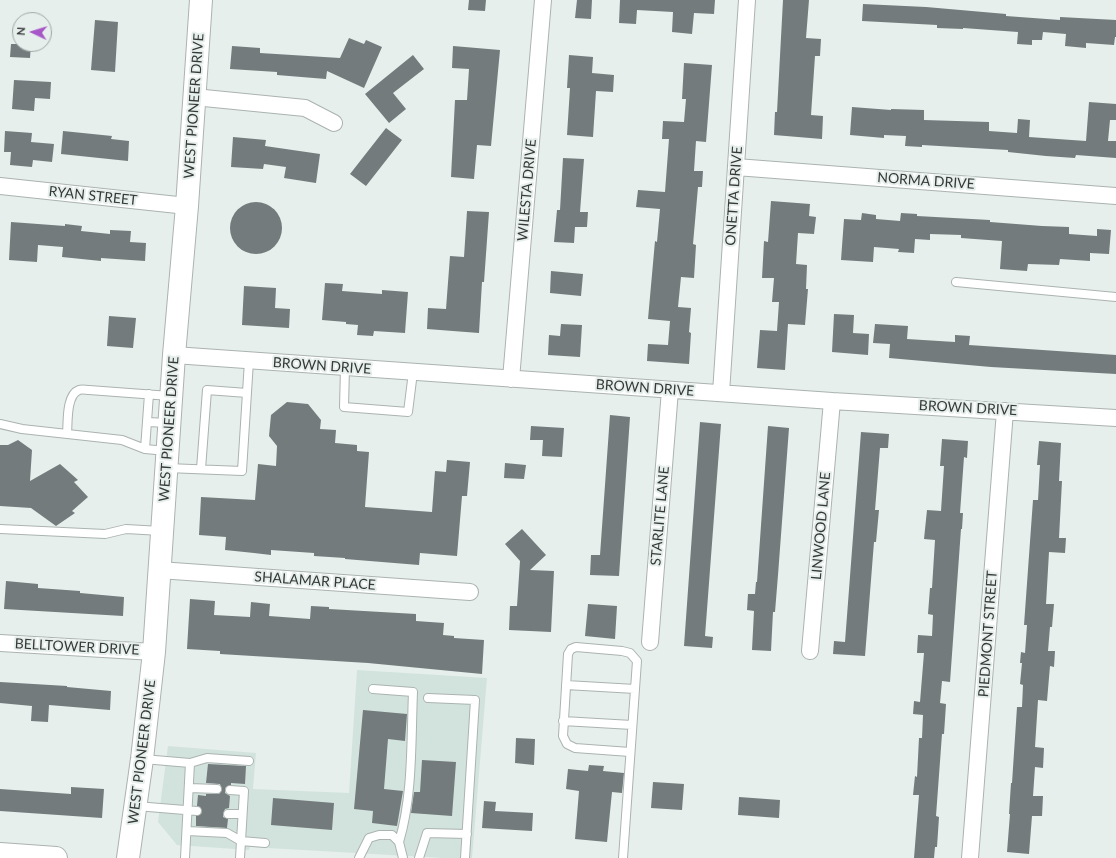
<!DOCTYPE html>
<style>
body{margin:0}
#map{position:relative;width:1116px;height:858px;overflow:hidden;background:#e6efec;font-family:Lato,sans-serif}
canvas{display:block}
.north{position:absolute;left:12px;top:12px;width:40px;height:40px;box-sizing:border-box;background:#e6efec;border:1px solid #9fa6a4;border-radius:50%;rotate:274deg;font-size:11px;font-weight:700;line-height:16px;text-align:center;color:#353938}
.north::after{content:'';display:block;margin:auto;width:14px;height:18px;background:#a757c7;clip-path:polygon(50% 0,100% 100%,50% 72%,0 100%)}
</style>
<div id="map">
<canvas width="1116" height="858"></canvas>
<div class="north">N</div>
</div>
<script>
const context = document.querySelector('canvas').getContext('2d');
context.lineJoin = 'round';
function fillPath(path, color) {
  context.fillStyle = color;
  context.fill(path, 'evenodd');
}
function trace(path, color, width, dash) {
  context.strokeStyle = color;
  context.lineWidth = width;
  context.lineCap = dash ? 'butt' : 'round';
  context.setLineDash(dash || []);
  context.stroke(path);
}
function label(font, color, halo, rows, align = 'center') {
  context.font = font + ' Lato,sans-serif';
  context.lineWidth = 4;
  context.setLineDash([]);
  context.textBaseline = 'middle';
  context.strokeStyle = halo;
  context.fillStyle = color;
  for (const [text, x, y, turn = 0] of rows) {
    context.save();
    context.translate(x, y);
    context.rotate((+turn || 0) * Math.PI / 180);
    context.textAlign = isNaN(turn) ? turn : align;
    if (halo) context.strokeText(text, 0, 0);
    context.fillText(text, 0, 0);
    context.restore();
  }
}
fillPath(new Path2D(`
 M357,670L487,678L472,858H443L250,847L249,850L177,845L158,822L168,746L256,753L253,789L349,793Z`), '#d2e3dd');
fillPath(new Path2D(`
 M469,0H486L485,11L468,10Z
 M577,0H592L591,19L575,18Z
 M620,0H715L714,14L694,13L692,34L672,32L673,12L637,10L636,24L619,23Z
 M783,0H809L806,38L821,39L820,56H815L811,115L823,116L822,139L774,135L775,112H777Z
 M863,4L926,7L1006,14V16L1060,20V17L1116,20V37H1115L1114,45L1086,43V48L1065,46L1066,34L1043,32L1042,40H1032V45L1017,44L1018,32L963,28V29L937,28V25L862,21Z
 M95,20L118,22L115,72L91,70Z
 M349,38L364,44L366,40L382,47L364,88L327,71L326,79L277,75V72L230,69L232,46L260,48V53L340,58Z
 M11,44H31L30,58L10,57Z
 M453,46L500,50L491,146L477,145L474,179L451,177L455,100H467L469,69L452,68Z
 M413,55L424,69L393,93L406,109L389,123L365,94Z
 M569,55L593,57L592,73L614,75L613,92L596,91L593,137L567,135L570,88H567Z
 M684,63L712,65L706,142L696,141L694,171H703L702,187H698L693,244L696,245L694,278L681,277L678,307L691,308L689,332L691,333L689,364L647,361L648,344L668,345L670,321L648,319L655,241L657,242L660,209L636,207L638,190L665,192L669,139H662L663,121L684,122L686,99H682Z
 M14,80L51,82L50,99L35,98L34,111L12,109Z
 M1089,102L1116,104V120H1110L1108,141H1116V158L1076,155L1075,158L1046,156L1008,152V150L956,147L922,145V147L905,146L906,136L884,135V138L850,135L852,107L891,110V109L924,110V120L989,122V131L1017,133L1018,119L1030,120L1029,137L1086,141Z
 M386,128L402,140L366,186L350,174Z
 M5,131L32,133L31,142L54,144L52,162L33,160L32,167L10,165L11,152H4Z
 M63,131L112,136L111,139L129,141L128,161L61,154Z
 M233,137L266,140L265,146L320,154L316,183L284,178L286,167L264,164L263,169L231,167Z
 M563,158L584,159L580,212H588L587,227H575L574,243L554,242L557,210H560Z
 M771,201L810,204L809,216L816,217L814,234L798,233L796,264L807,265L806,289H808L805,325L788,324L785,370L757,368L760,330L777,331L779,302H772L774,278H762L764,241L768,242Z
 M230 228a26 26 0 1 1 52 0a26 26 0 1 1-52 0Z
 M467,211L489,212L484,282H482L479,333L427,329L428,308L446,309L450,256L464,257Z
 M862,213L876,215V219L900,221L901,213L917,214V216L990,220V222L1042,226L1069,227V234L1097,236V229L1111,230L1109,254L1090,253V261L1060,259L1059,265L1028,264L1027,271L1000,269L1002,241L961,238V235L930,234V240L915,239L914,253L898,252L899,249L874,247L873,262L841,260L844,219L861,220Z
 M11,222L65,226V224L82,226L81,231L110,234V230L131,231L130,242L146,243L145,261L101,258V261L62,257L63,247L38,245L37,262L9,260Z
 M551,271L583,274L581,296L550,293Z
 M325,283L343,284L342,291L382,294V290L408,292L405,333L374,331L373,336L357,335L358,325L346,324V322L322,320Z
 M244,286L276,288L275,308L290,309L289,328L242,325Z
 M834,314L854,315L853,333L869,334L868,355L832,352Z
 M109,316L136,318L133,348L107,346Z
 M561,324L582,325L580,357L548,355L549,335L560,336Z
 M875,324L908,326L907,339L955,342V335L970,336L969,345L1116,355V374L991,367L889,358L890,344L873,343Z
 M287,402L308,404L321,420L320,429L336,430L335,443L357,445V451L369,452L365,507L432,512L435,471L446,472L447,460L470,462L467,496H462L457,556L420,553L419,565L345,559V558L314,556V553L271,550V555L254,553L225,550L226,537L199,535L201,497L255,500L258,464L276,466L277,446L269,436L271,415Z
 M610,415L630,417L619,576L590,575L591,555H600Z
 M700,422L721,424L705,636L713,637L712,648L684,646Z
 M531,426L564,428L562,457L542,456L543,440H530Z
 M768,426L789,428L778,575L775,612H773L771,651L752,650L754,611L747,610L748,594H755L756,582H757Z
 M861,432L889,434L888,448H880L875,510H879L876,542H874L865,656L833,654L834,641L845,642Z
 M942,439L968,441L967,458L964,457L960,513H963L962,529H961L950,682L942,681L940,703L946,704L944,734H942L936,816L939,817L937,847H935L934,858H914L919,795H913L915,776L917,777L919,738H922L923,715L913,714L914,701L920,702L924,653H917L918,635L932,636L933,615L928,614L930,588H932L935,540L924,539L927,510L941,511L944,466H940Z
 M18,440L32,450L30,481L60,464L78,480L74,482L88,497L72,511L75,513L56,526L31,508L0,506V445H8Z
 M1039,441L1061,443L1059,481H1062L1059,538H1066L1065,553L1049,552L1046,604H1054L1052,627H1050L1048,651H1055L1054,667L1050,666L1047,701L1038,700L1035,747L1044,748L1043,768L1035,767L1033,796H1043L1042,816H1032L1029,854L1007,852L1010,814H1009L1011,783H1012L1017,707H1022L1023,685L1020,684L1022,663H1020L1021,652L1025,653L1027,625H1024L1033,500H1038L1040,465H1037Z
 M505,463L526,465L524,479L504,478Z
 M522,529L546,555L530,570L554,571L551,632L509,630L510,606H517L520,561L505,544Z
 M6,581L38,584V588L80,591V593L124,597L123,616L4,609Z
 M190,599L215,601L214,615L250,617L251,602L270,604L269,616L310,619L311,606L329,607V609L416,614V621L444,623L443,635L454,636V638L484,640L482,674L368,663L220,654V651L187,649Z
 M588,604L617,606L615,639L585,636Z
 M0,682L67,686V687L111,691L110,710L49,705L48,722L31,721L32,706L0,703Z
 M363,710L407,714L405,741L388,739L384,789L403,791L397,826L372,823L373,811L354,809Z
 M516,738L535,739L534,765L515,763Z
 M422,760L456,762L452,816L411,813L414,792H420Z
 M208,764L246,766L245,784L231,783V785L226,787L225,789V793L230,796L229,808L225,809L223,814V817L228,819L227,828L196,826V816L201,814L202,811L200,807L197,806L198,795L206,796V794H219L222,790L220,784L206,783Z
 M589,765L604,766L603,771L624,773L622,793L612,792L607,842L575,839L579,791L566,789L568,769L588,771Z
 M653,782L684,784L682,810L651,808Z
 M71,787L104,789L102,818L0,811V789L71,794Z
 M739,797L780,800L779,818L738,815Z
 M273,798L334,803L332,830L271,825Z
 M484,801L496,802L495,811L533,813L532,831L482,828Z`), '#737b7c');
const lane = new Path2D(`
 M956,282L1116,297
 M345,368L344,407L408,412L413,372
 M147,422L168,423
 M0,424L22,429L122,440L145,449L167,451
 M67,434C68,422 66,395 79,390C82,389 86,390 89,390L170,396
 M145,449L149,394
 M167,468L242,471L249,361
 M201,469L207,390L247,393
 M0,529L105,534L126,529L161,531
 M566,685L635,689
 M373,689L413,692C411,740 413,796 399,842
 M428,698L475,700L465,858
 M563,721L632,725
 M143,759L190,763L185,858
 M190,763L207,758L249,761
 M189,788L217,789
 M230,790L244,791L240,858
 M136,806L197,811
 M228,814H242
 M187,831L227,833L241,841L265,843
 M359,858L369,838L379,835H392L399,842L403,858
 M419,858L427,833L467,834
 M623,858L637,661L630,653L622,651L576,647L571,649L568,654L563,736L567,744L575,748L630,752`);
const street = new Path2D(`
 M194,97L305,108L334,123
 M736,167L1116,196
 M0,186L187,206
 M174,355L832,401L1116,418
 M511,379L543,0
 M721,393L747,0
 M159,570L470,592
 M650,642L670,390
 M0,643L154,652
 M810,651L832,401
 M970,858L1005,411`);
const secondary = new Path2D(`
 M0,854L56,858
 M128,858L142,759L154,652L174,355L187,206L201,0`);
trace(lane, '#abb3b0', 10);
trace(street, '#abb3b0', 18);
trace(secondary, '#abb3b0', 24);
trace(lane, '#fff', 8);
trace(street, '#fff', 16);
trace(secondary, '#fff', 22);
label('14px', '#353938', '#e6efec', [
 ["WEST PIONEER DRIVE",194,106,-86],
 ["NORMA DRIVE",926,181,4],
 ["WILESTA DRIVE",527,190,-85],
 ["RYAN STREET",93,196,6],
 ["ONETTA DRIVE",734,196,-86],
 ["BROWN DRIVE",322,366,4],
 ["BROWN DRIVE",645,388,4],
 ["BROWN DRIVE",968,408,3],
 ["WEST PIONEER DRIVE",169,429,-86],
 ["STARLITE LANE",660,516,-85],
 ["LINWOOD LANE",821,526,-85],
 ["SHALAMAR PLACE",315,581,4],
 ["PIEDMONT STREET",988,634,-86],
 ["BELLTOWER DRIVE",77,647,3],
 ["WEST PIONEER DRIVE",142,752,-83]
]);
</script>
